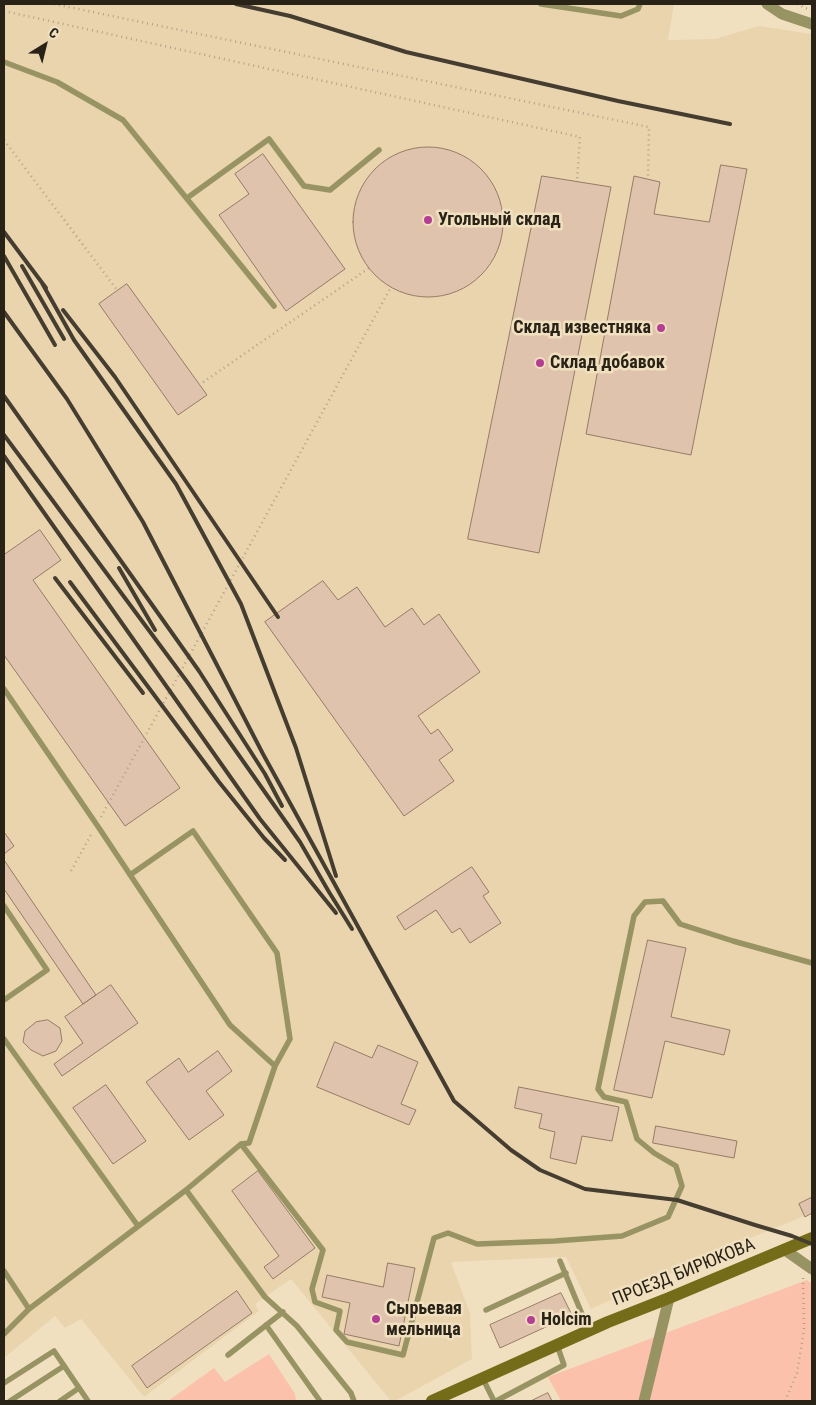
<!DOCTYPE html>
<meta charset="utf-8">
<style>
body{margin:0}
#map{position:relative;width:816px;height:1405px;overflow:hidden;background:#f1e0c0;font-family:"Roboto Condensed",sans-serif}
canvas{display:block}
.frame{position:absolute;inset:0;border:5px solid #292317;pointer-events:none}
.north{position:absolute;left:20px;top:20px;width:50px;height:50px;-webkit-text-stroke:4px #f1e0c0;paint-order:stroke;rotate:36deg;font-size:14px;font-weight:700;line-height:20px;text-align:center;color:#292317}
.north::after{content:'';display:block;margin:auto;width:18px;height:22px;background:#292317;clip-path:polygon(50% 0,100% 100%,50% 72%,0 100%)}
</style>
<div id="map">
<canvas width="816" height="1405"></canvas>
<div class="frame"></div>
<div class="north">С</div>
</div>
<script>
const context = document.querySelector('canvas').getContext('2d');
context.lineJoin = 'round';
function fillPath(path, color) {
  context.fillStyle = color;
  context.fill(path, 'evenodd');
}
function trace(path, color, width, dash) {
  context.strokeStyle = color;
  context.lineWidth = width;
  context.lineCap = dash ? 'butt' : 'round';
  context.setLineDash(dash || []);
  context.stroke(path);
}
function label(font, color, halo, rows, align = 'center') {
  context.font = font + ' "Roboto Condensed",sans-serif';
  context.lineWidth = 5;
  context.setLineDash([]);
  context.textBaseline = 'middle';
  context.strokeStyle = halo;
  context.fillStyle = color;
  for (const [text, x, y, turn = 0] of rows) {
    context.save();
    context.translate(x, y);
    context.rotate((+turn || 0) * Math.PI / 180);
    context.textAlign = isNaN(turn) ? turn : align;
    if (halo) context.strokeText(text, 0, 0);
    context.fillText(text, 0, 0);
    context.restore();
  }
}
fillPath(new Path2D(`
 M4,4H674L668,40L715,39L759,26L812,34V1213L748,1239L591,1309L566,1257L451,1262L470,1313L472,1359L395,1401H391L291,1279L255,1304L259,1311L144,1397L81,1319L65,1328L55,1316L4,1358Z`), '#e9d4ae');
fillPath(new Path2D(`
 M807,1280L812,1284V1401H561L548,1377Z
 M269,1354L295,1394L296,1401H168L214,1368L225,1382Z`), '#fbc1ab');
const building = new Path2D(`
 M353 222a75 75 0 1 1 150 0a75 75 0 1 1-150 0Z
 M263,154L345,269L286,311L219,215L249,194L235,174Z
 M721,165L747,169L691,455L586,434L634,176L660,182L654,214L709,222Z
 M542,176L611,187L539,553L468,539Z
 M127,284L207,395L178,415L99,304Z
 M40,530L61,560L33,580L180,788L125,826L4,655V555Z
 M323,581L338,600L357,587L385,627L412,608L424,625L439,614L480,672L418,716L431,734L438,729L453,750L439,760L454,781L404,816L265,622Z
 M4,832L14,846L4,854Z
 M4,860L96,995L83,1004L4,889Z
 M472,867L489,892L483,896L501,923L470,943L460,928L452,933L436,910L405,930L397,917Z
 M648,940L686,948L671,1017L730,1030L724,1055L665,1041L652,1098L614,1090Z
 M111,985L138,1023L62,1076L54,1064L83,1043L65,1017Z
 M48,1020L60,1028L62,1041L56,1051L43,1056L31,1050L23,1042L25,1031L36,1022Z
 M335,1042L372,1058L378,1045L418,1062L401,1104L416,1110L409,1125L317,1087Z
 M218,1051L232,1071L206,1091L224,1115L189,1140L146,1082L179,1058L188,1072Z
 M106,1085L146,1141L113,1164L73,1108Z
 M519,1087L619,1107L612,1141L582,1136L576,1164L550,1158L555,1132L539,1128L542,1114L515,1108Z
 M656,1126L737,1141L734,1158L653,1143Z
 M258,1171L315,1248L273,1279L264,1267L279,1256L232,1191Z
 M811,1198L812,1201V1213L805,1217L799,1204Z
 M388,1263L415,1268L399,1346L344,1334L350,1303L322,1297L327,1275L383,1287Z
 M237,1291L252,1313L147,1388L132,1366Z
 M561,1293L572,1315L500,1348L490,1325Z
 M548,1393L552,1401H531Z`);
fillPath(building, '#e0c3ac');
trace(building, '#967c66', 1);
trace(new Path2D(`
 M54,4L649,127L648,179
 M797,4L810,10
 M4,11L580,137L577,181
 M4,140L117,290
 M199,385L369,268
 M101,817L391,287
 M71,871L92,833
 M785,1401L797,1373L804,1330L803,1276`), '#b0a289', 2.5, [1, 4]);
trace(new Path2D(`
 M541,4L621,16L638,9L640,4
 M4,62L57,82L123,120L274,306
 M187,198L269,139L304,186L330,190L379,150
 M4,689L99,828L230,1025L275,1066L249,1143L241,1144L186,1190L29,1309L4,1334
 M130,875L193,831L277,953L290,1039L275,1066
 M4,906L47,970L4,1000
 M4,1039L138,1226
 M241,1144L323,1250L312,1289L315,1302L340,1311L336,1330L347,1342L403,1355L434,1238L448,1233L477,1244L555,1241L622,1236L668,1217L682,1186L676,1166L654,1153L637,1139L626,1102L604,1097L598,1089L634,916L645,902L663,901L680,924L733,941L812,963
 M186,1190L265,1297L297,1326L351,1393L354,1401
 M560,1261L589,1331
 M4,1271L29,1309
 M486,1310L566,1273
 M266,1325L320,1401
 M228,1355L283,1312
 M483,1379L494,1401
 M4,1383L54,1351L88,1401
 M10,1401L64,1366
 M60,1401L79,1388
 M496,1401L564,1365L557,1345`), '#989363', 5.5);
trace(new Path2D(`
 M767,4L782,14L812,24
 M785,1250L812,1269
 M644,1401L669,1298`), '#989363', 11);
trace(new Path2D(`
 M432,1401L608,1322L669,1298L812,1238`), '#756c19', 12);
trace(new Path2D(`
 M236,4L290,16L406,52L618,101L730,124
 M4,232L46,288
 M4,256L55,345
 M22,266L64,339
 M42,283L74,340L176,484L241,604L296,748L336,876
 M63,310L115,377L278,617
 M4,312L67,399L143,522L263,754L454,1101L511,1150L540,1170L585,1189L677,1200L755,1225L792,1236L812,1244
 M4,396L199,671L265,774L282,806
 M4,435L188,683L300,842L329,892L352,929
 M4,456L260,819L336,913
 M119,568L155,630
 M55,578L143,693
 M70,582L219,782L264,838L285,860`), '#453d2f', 4);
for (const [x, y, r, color] of [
 [428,220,5,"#b43e94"],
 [661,328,5,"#b43e94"],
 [540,363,5,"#b43e94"],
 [376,1319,5,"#b43e94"],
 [531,1320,5,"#b43e94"]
]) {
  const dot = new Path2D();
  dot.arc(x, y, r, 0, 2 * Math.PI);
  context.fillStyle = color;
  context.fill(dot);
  trace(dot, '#f1e0c0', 2);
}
label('bold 18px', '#292317', '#f1e0c0', [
 ["Угольный склад",438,220],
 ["Склад известняка",651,328,"right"],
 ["Склад добавок",550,363],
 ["Сырьевая",386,1309],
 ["мельница",386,1330],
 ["Holcim",541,1320]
], 'left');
label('18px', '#292317', '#f1e0c0', [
 ["ПРОЕЗД БИРЮКОВА",684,1273,-22]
]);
</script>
